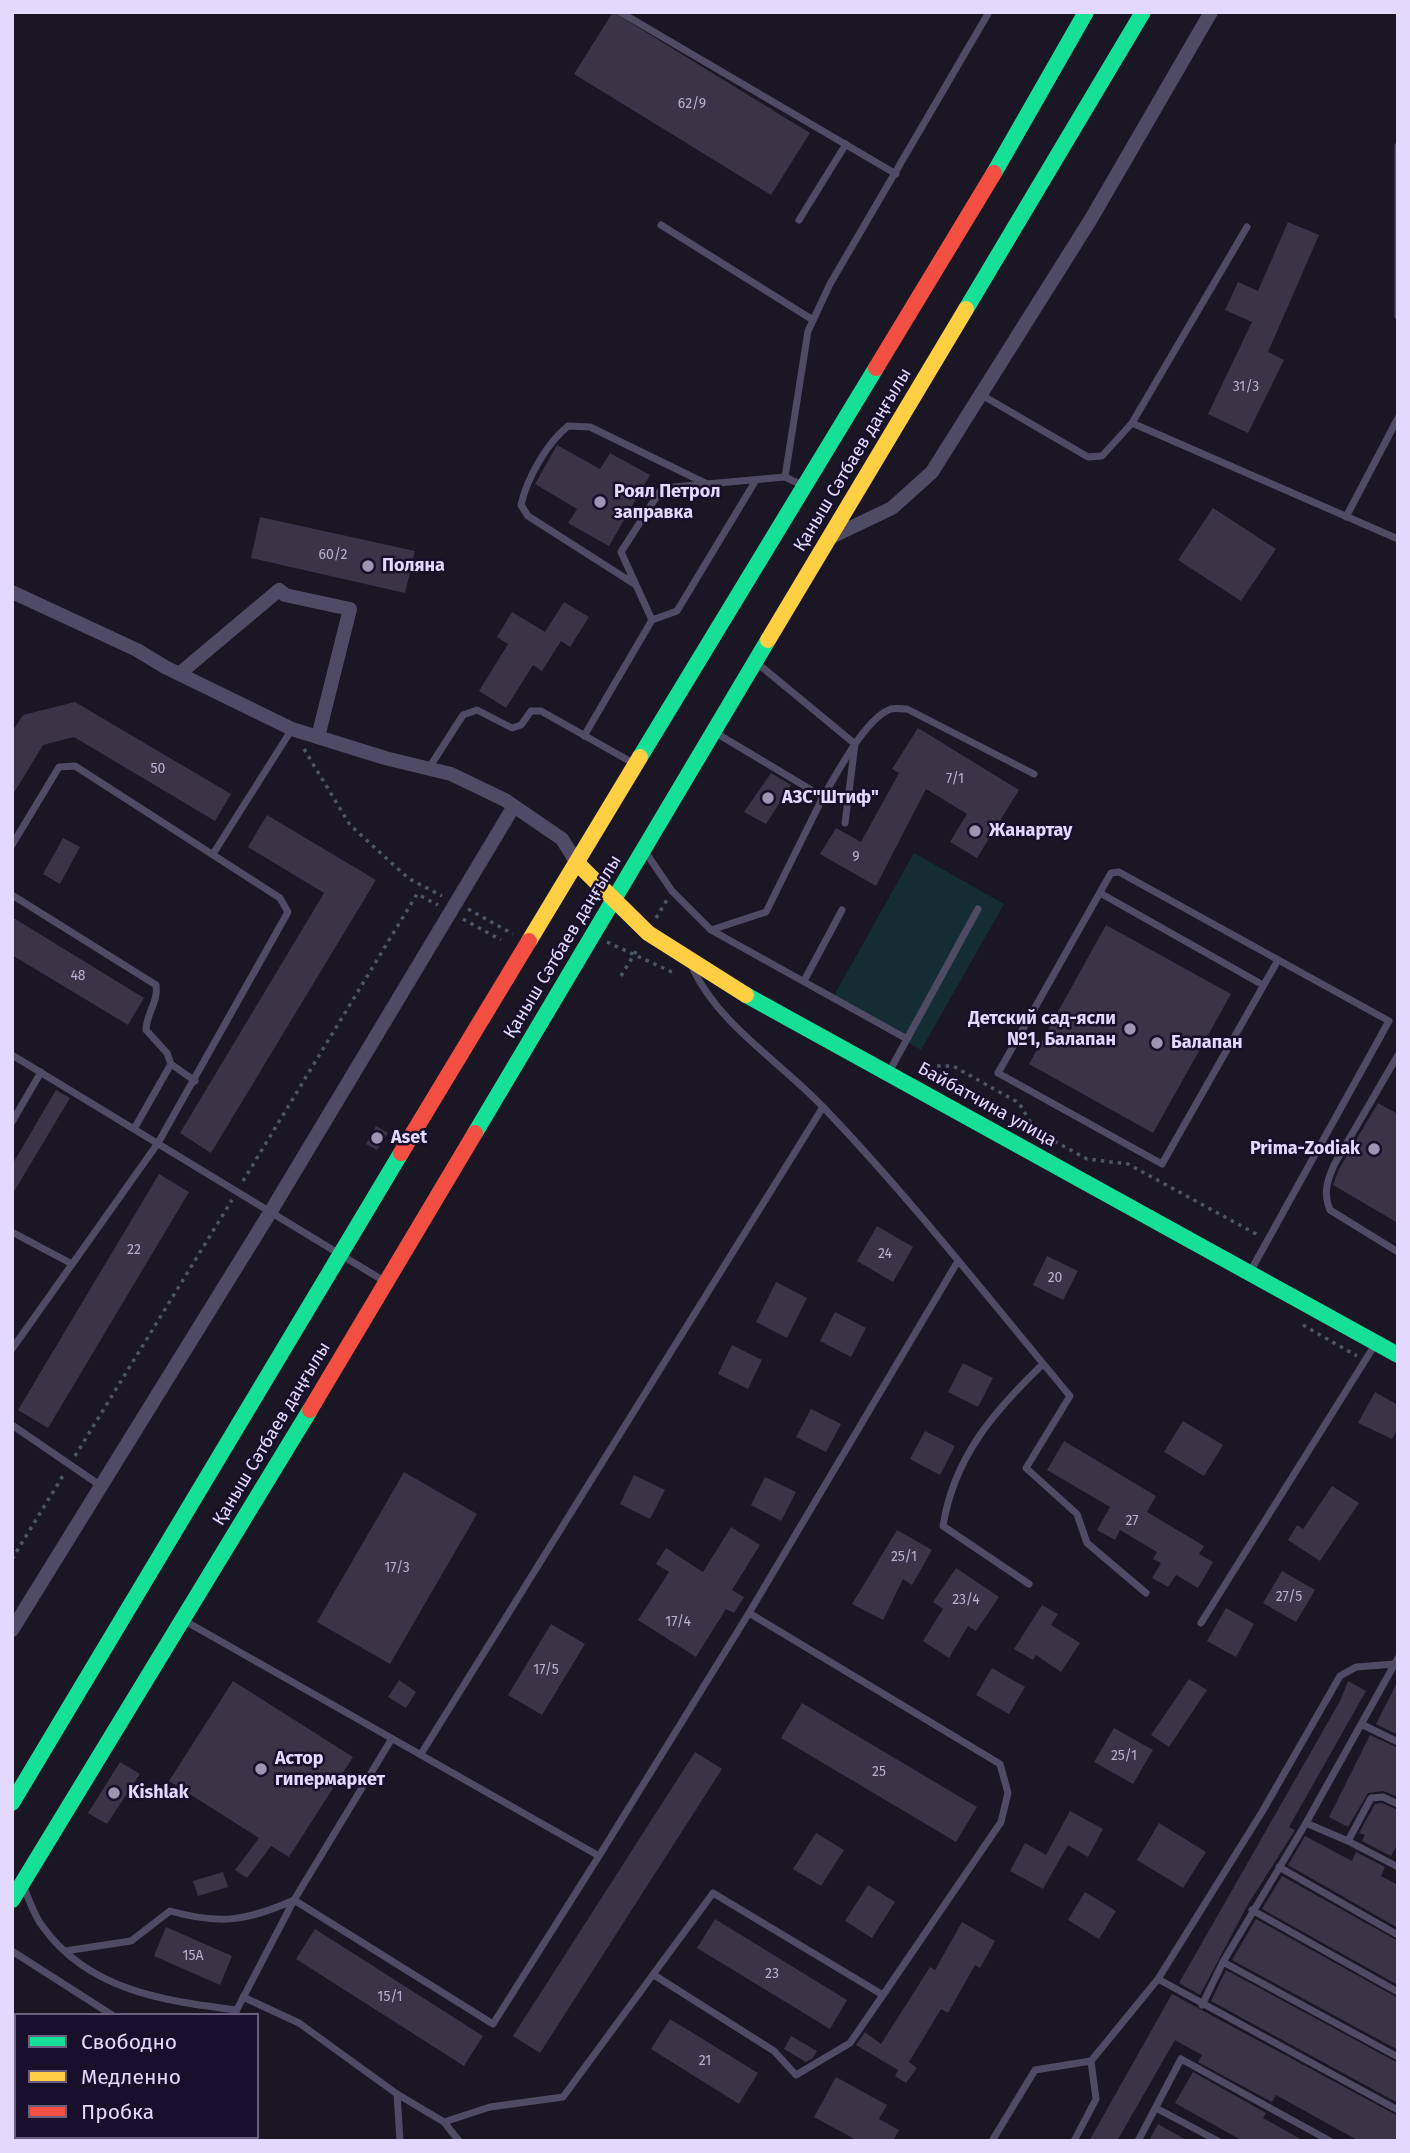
<!DOCTYPE html>
<meta charset="utf-8">
<style>
body{margin:0}
#map{position:relative;width:1410px;height:2153px;overflow:hidden;background:#1a1624;font-family:"Fira Sans",sans-serif}
canvas{display:block}
.frame{position:absolute;inset:0;border:14px solid #e3d9ff;pointer-events:none}
.legend{position:absolute;left:14px;top:2013px;width:245px;height:126px;box-sizing:border-box;background:#18102a;border:2px solid #69607f;margin:0;padding:9px 12px;list-style:none;font-size:21px;color:#e3d9ff}
.legend li{display:flex;align-items:center;gap:14px;height:35px}
.legend b{width:35px;border:2px solid #69607f}
</style>
<div id="map">
<canvas width="1410" height="2153"></canvas>
<div class="frame"></div>
<ul class="legend">
<li><b style="height:9px;background:#16e098"></b>Свободно</li>
<li><b style="height:9px;background:#ffcf43"></b>Медленно</li>
<li><b style="height:9px;background:#f24e42"></b>Пробка</li>
</ul>
</div>
<script>
const context = document.querySelector('canvas').getContext('2d');
context.lineJoin = 'round';
function fillPath(path, color) {
  context.fillStyle = color;
  context.fill(path, 'evenodd');
}
function trace(path, color, width, dash) {
  context.strokeStyle = color;
  context.lineWidth = width;
  context.lineCap = dash ? 'butt' : 'round';
  context.setLineDash(dash || []);
  context.stroke(path);
}
function label(font, color, halo, rows, align = 'center') {
  context.font = font + ' "Fira Sans",sans-serif';
  context.lineWidth = 5;
  context.setLineDash([]);
  context.textBaseline = 'middle';
  context.strokeStyle = halo;
  context.fillStyle = color;
  for (const [text, x, y, turn = 0] of rows) {
    context.save();
    context.translate(x, y);
    context.rotate((+turn || 0) * Math.PI / 180);
    context.textAlign = isNaN(turn) ? turn : align;
    if (halo) context.strokeText(text, 0, 0);
    context.fillText(text, 0, 0);
    context.restore();
  }
}
fillPath(new Path2D(`
 M914,853L1004,904L921,1050L832,999Z`), '#142d32');
fillPath(new Path2D(`
 M613,12L810,133L771,195L574,74Z
 M1288,222L1319,235L1268,352L1284,360L1248,433L1208,414L1252,322L1225,310L1238,282L1258,291Z
 M557,445L600,469L610,453L650,475L609,546L568,523L577,509L535,484Z
 M1213,508L1276,549L1241,601L1178,560Z
 M260,517L415,551L405,593L251,558Z
 M564,602L589,617L570,647L561,641L542,671L533,665L506,708L479,691L508,644L497,637L512,612L545,632Z
 M75,702L231,794L215,821L74,737L43,745L12,796V732L23,715Z
 M918,728L1019,790L977,858L950,842L967,814L926,789L876,886L820,854L836,828L861,842L899,773L892,769Z
 M771,773L791,785L766,824L744,812Z
 M267,815L376,880L211,1153L180,1133L324,893L248,847Z
 M63,838L80,847L60,884L43,874Z
 M12,917L144,998L128,1025L12,955Z
 M1106,925L1231,994L1153,1133L1029,1064Z
 M56,1090L70,1098L12,1195V1165Z
 M1378,1103L1398,1114V1223L1333,1185L1339,1169Z
 M376,1126L388,1133L377,1150L366,1144Z
 M159,1174L189,1192L48,1428L18,1410Z
 M877,1226L913,1247L893,1282L857,1261Z
 M1047,1256L1078,1271L1063,1300L1033,1285Z
 M776,1282L807,1298L787,1338L756,1322Z
 M835,1312L866,1328L851,1357L820,1341Z
 M732,1345L762,1360L748,1389L718,1374Z
 M963,1363L993,1378L978,1407L948,1392Z
 M1375,1392L1398,1405V1428L1392,1439L1358,1423Z
 M811,1409L841,1424L826,1452L796,1437Z
 M1183,1421L1223,1445L1204,1476L1164,1452Z
 M925,1431L955,1446L940,1475L910,1459Z
 M1064,1441L1156,1496L1147,1512L1204,1546L1199,1554L1213,1562L1198,1588L1176,1575L1168,1587L1152,1578L1161,1563L1153,1559L1157,1552L1120,1530L1115,1540L1097,1530L1110,1507L1047,1470Z
 M404,1472L477,1514L390,1664L317,1622Z
 M634,1475L665,1490L650,1519L620,1504Z
 M765,1477L796,1492L781,1521L751,1505Z
 M1332,1486L1359,1503L1320,1561L1288,1540L1297,1525L1303,1529Z
 M731,1527L760,1545L732,1590L744,1597L734,1613L726,1609L696,1657L638,1620L669,1572L656,1564L666,1548L703,1572Z
 M897,1530L932,1550L912,1585L903,1579L883,1620L852,1604Z
 M956,1568L999,1597L976,1631L968,1626L949,1658L923,1641L943,1609L933,1602Z
 M1282,1571L1315,1590L1296,1622L1263,1603Z
 M1042,1605L1058,1614L1051,1625L1080,1643L1061,1672L1036,1655L1033,1660L1014,1649Z
 M1226,1608L1254,1624L1236,1657L1207,1641Z
 M551,1624L585,1644L542,1715L508,1695Z
 M992,1668L1025,1687L1009,1714L976,1695Z
 M1189,1679L1207,1690L1169,1747L1151,1735Z
 M399,1680L416,1692L406,1708L388,1697Z
 M233,1681L353,1757L289,1857L271,1846L247,1878L235,1870L259,1838L169,1781Z
 M1348,1681L1366,1691L1289,1827L1295,1830L1247,1906L1200,1995L1179,1983L1340,1701Z
 M1398,1681V1735L1376,1724Z
 M802,1703L977,1807L956,1842L781,1738Z
 M1114,1728L1153,1750L1133,1784L1094,1762Z
 M1370,1735L1398,1748V1797L1383,1791L1368,1793L1348,1827L1329,1817Z
 M695,1752L722,1769L540,2053L513,2036Z
 M120,1762L140,1774L107,1824L88,1813Z
 M1382,1803L1398,1810V1843L1391,1856L1362,1841L1365,1835L1359,1833L1375,1804Z
 M1070,1811L1103,1829L1088,1857L1068,1845L1043,1889L1010,1871L1025,1843L1046,1855Z
 M1159,1823L1206,1852L1183,1888L1137,1860Z
 M816,1833L844,1850L821,1886L793,1869Z
 M1305,1836L1352,1861L1356,1852L1385,1867L1381,1876L1398,1885V1928L1288,1865Z
 M223,1872L228,1887L198,1896L193,1881Z
 M1282,1876L1398,1941V1985L1262,1909Z
 M868,1885L895,1902L872,1938L845,1921Z
 M1085,1892L1116,1911L1099,1939L1068,1920Z
 M715,1919L847,2000L830,2029L697,1948Z
 M1256,1919L1398,1998V2050L1232,1960Z
 M962,1922L995,1941L980,1968L975,1965L948,2013L941,2009L909,2062L917,2068L906,2083L895,2076L898,2070L856,2045L865,2032L881,2044L930,1967L935,1970Z
 M166,1927L232,1956L220,1985L154,1956Z
 M315,1929L483,2036L464,2066L296,1959Z
 M1226,1970L1398,2063V2103L1211,2001Z
 M1172,1994L1398,2116V2141H1359L1276,2095L1272,2102L1198,2062L1202,2055L1175,2040L1117,2141H1089Z
 M670,2019L758,2073L739,2104L651,2049Z
 M791,2036L817,2051L813,2058L806,2062L784,2049Z
 M1193,2072L1266,2113L1263,2118L1304,2141H1243L1175,2103Z
 M836,2077L887,2105L879,2119L899,2130L893,2141H858L814,2117Z
 M1158,2124L1188,2141H1149Z`), '#3a3446');
trace(new Path2D(`
 M304,749L350,825L408,878L442,896
 M468,909L513,934
 M656,918L667,900
 M463,919L501,940
 M607,942L676,974
 M621,976L638,948
 M925,1075L931,1066H953L1019,1103L1031,1123L1056,1142L1087,1159L1128,1164L1258,1235
 M243,1181L417,894L438,905
 M1303,1325L1357,1356
 M75,1456L232,1200
 M12,1559L64,1474`), '#4b5565', 3.5, [3.5, 5]);
trace(new Path2D(`
 M620,12L896,174
 M1398,146V316
 M799,220L846,144
 M661,225L813,320
 M980,394L1088,457L1102,456L1132,423L1398,539
 M1132,423L1247,227
 M785,477L808,331L830,284L989,12
 M1346,517L1398,418
 M636,585L528,516L521,505C527,478 547,443 568,426L590,427L707,484
 M652,620L677,611L756,480
 M757,663L855,744L845,823
 M584,736L652,620L621,552L662,488L785,477L804,486
 M429,768L463,715L477,710L512,728L521,725L531,711H541L633,763
 M823,797C837,774 865,718 891,709C895,708 902,709 907,709L1034,774
 M12,845L59,767L75,766L280,898L288,912L158,1143L12,1349
 M644,850L672,891L711,930L907,1039
 M213,854L292,729
 M1100,893L1263,985
 M12,895L156,985C159,1001 146,1014 146,1030L167,1053L171,1064L134,1129
 M711,930L766,912L823,797L716,733
 M693,969C720,1026 781,1062 824,1108C911,1199 989,1299 1070,1396L1026,1468L1077,1514L1087,1543L1146,1593
 M804,981L842,910
 M12,1055L384,1281
 M1398,1055L1334,1165C1327,1181 1323,1193 1330,1210L1398,1252
 M171,1064L195,1081
 M889,1072L978,909
 M12,1122L41,1072
 M12,1232L72,1264
 M1250,1272L1389,1021L1119,872L1111,873L998,1073L1162,1164L1278,960
 M12,1425L101,1486
 M1029,1584L943,1526C954,1457 994,1411 1043,1364
 M749,1613L958,1261
 M185,1621L599,1856L749,1613L1000,1764L1008,1793L1001,1822L883,1995L713,1893L563,2097L490,2107L444,2122L397,2094L299,2023L243,1997
 M1201,1623L1376,1343
 M1363,1725L1398,1742
 M421,1754L823,1107
 M1306,1823L1348,1841L1371,1798L1383,1797L1398,1804
 M1348,1841L1398,1867
 M1279,1867L1398,1935
 M24,1888C30,1901 34,1916 43,1927C89,1991 165,2001 237,2010
 M1252,1910L1398,1992
 M12,1951L112,2015
 M65,1951L131,1941L170,1911C220,1925 247,1921 294,1900L493,2024L599,1856
 M1223,1962L1398,2057
 M654,1975L774,2051L796,2075L850,2043L883,1995
 M1158,1979L1262,1812L1340,1676L1356,1667L1395,1664
 M1202,2005L1223,1962L1306,1823L1398,1658
 M234,2015L294,1900L391,1740
 M397,2094L400,2141
 M1156,2108L1218,2141
 M444,2122L459,2141
 M160,2137L165,2141
 M57,2141L59,2137
 M152,2141L154,2137
 M992,2141L1035,2070L1091,2061L1158,1979L1398,2110
 M1074,2141L1096,2099L1091,2061
 M1138,2141L1181,2059L1330,2141`), '#504b65', 7);
trace(new Path2D(`
 M829,538L892,508L932,472L1091,219L1211,12
 M12,592L137,650L165,667L292,729L385,758L451,774L505,800L562,839L577,863
 M179,674L279,590L285,595L350,609L318,737
 M12,1630L271,1211L514,806`), '#504b65', 14);
trace(new Path2D(`
 M994,173L1086,12
 M966,309L1143,12
 M640,757L876,368
 M746,995L1398,1355
 M475,1133L768,640
 M12,1803L401,1153
 M12,1900L310,1410`), '#16e098', 16);
trace(new Path2D(`
 M768,640L966,309
 M577,863L648,933L746,995
 M529,941L640,757`), '#ffcf43', 16);
trace(new Path2D(`
 M876,368L994,173
 M401,1153L529,941
 M310,1410L475,1133`), '#f24e42', 16);
for (const [x, y, r, color] of [
 [600,502,7,"#9d95b2"],
 [368,566,7,"#9d95b2"],
 [768,798,7,"#9d95b2"],
 [975,831,7,"#9d95b2"],
 [1130,1029,7,"#9d95b2"],
 [1157,1043,7,"#9d95b2"],
 [377,1138,7,"#9d95b2"],
 [1374,1149,7,"#9d95b2"],
 [261,1769,7,"#9d95b2"],
 [114,1793,7,"#9d95b2"]
]) {
  const dot = new Path2D();
  dot.arc(x, y, r, 0, 2 * Math.PI);
  context.fillStyle = color;
  context.fill(dot);
  trace(dot, '#18102a', 2.5);
}
label('14px', '#b9b0d1', null, [
 ["62/9",692,104],
 ["31/3",1246,387],
 ["60/2",333,555],
 ["50",158,769],
 ["7/1",955,779],
 ["9",856,857],
 ["48",78,976],
 ["22",134,1250],
 ["24",885,1254],
 ["20",1055,1278],
 ["27",1132,1521],
 ["25/1",904,1557],
 ["17/3",397,1568],
 ["27/5",1289,1597],
 ["23/4",966,1600],
 ["17/4",678,1622],
 ["17/5",546,1670],
 ["25/1",1124,1756],
 ["25",879,1772],
 ["15А",193,1956],
 ["23",772,1974],
 ["15/1",390,1997],
 ["21",705,2061]
]);
label('18px', '#e3d9ff', '#18102a', [
 ["Қаныш Сәтбаев даңғылы",853,460,-59],
 ["Қаныш Сәтбаев даңғылы",563,947,-59],
 ["Байбатчина улица",987,1105,29],
 ["Қаныш Сәтбаев даңғылы",272,1434,-59]
]);
label('bold 18px', '#e3d9ff', '#18102a', [
 ["Роял Петрол",614,492],
 ["заправка",614,513],
 ["Поляна",382,566],
 ["АЗС\"Штиф\"",782,798],
 ["Жанартау",989,831],
 ["Детский сад-ясли",1116,1019,"right"],
 ["№1, Балапан",1116,1040,"right"],
 ["Балапан",1171,1043],
 ["Aset",391,1138],
 ["Prima-Zodiak",1360,1149,"right"],
 ["Астор",275,1759],
 ["гипермаркет",275,1780],
 ["Kishlak",128,1793]
], 'left');
</script>
